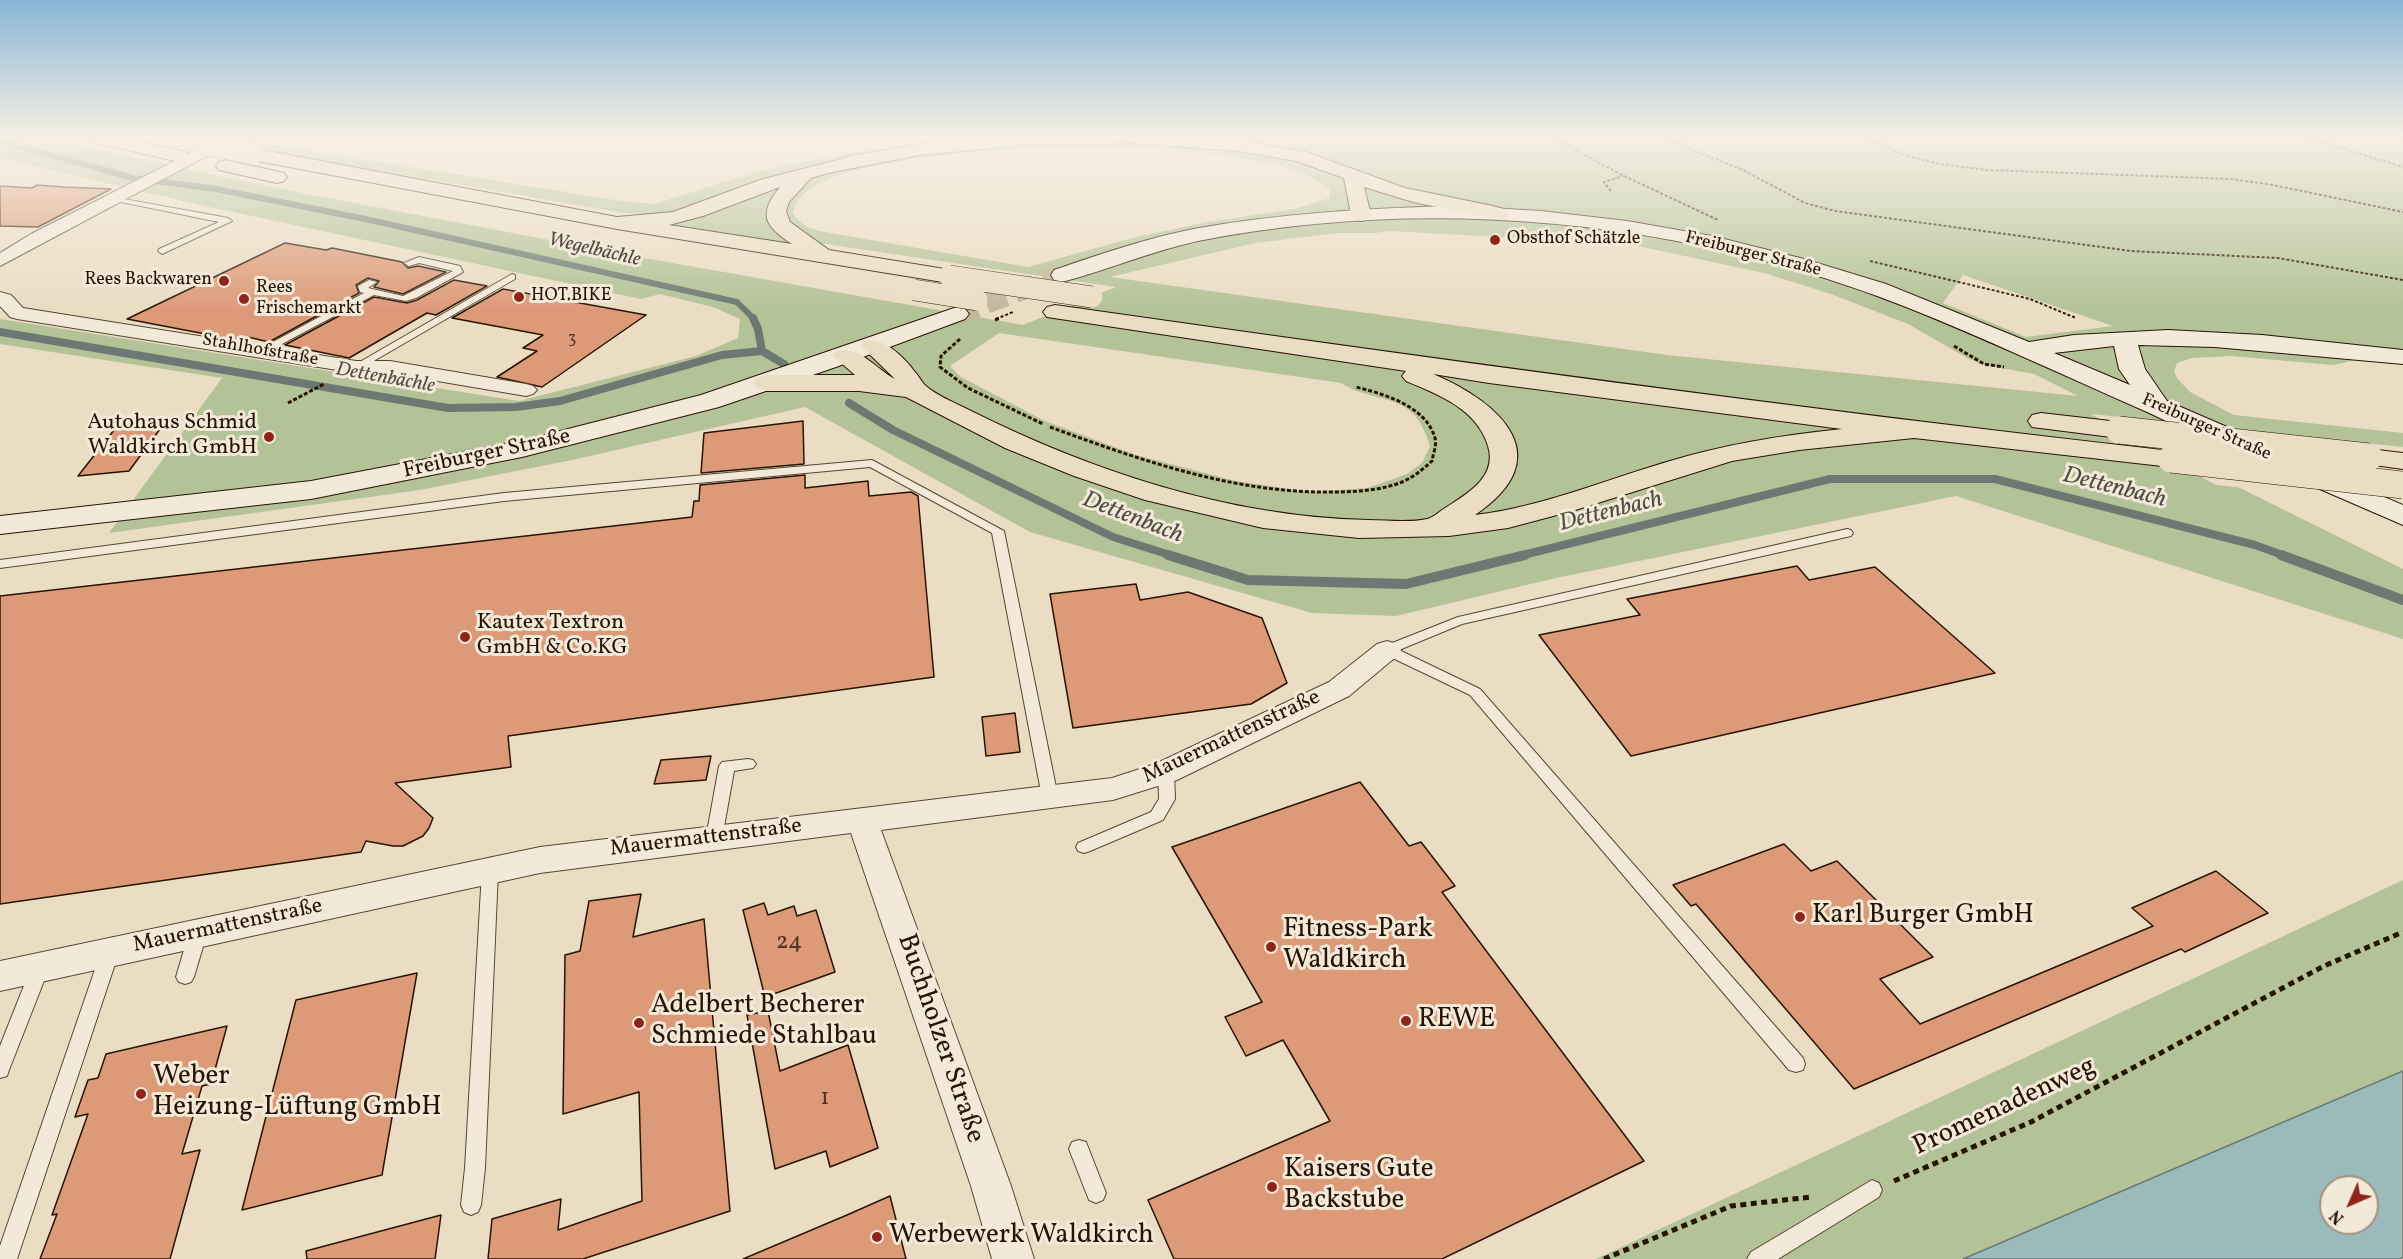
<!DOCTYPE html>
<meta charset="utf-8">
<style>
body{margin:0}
#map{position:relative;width:2403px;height:1259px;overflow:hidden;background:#ebddc4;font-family:Vollkorn,serif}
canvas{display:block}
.north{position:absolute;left:2319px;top:1175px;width:60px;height:60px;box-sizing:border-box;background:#f2e9d9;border:2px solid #a19483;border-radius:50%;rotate:225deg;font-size:16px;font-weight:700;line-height:24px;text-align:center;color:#271403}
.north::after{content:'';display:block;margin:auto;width:21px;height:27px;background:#8f2418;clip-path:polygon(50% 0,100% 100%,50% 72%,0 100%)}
</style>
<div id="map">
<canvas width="2403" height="1259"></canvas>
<div class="north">N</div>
</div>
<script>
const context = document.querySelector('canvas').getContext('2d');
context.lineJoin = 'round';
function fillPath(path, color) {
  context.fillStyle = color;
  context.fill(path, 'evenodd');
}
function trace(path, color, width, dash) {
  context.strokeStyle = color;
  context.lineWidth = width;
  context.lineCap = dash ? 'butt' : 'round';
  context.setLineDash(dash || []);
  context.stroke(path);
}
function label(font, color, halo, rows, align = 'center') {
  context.font = font + ' Vollkorn,serif';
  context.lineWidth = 6;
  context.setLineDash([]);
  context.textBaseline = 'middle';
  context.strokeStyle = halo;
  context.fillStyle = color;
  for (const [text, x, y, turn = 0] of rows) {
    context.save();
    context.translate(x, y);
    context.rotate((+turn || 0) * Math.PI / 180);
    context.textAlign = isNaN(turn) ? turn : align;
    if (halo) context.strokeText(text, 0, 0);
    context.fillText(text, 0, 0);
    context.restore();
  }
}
fillPath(new Path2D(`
 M0,136H45L176,167L307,194L639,257L1023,325L1116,287L825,244L783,242L670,224L646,214L624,213L265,151L198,136L282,138L276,145L621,201L654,204L766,169L865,150L1011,136H2403V364L2356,360L2333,365L2231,356L2192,358L2177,363L2174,371L2177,378L2190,392L2234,415L2403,433V447L2091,414L2216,485L2238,487L2403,569V639L1956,496L1556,578L1396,616L1312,613L1030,532L805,407L572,460L420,490L109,533L222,378L0,344V319L519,401L696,356L738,338L740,319L713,307L660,294L641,299L205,206L12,161L0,157ZM1063,148C1119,148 1173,149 1229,157C1265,162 1298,166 1329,188L1330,198L1294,209L1202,223L1136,237L1028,267L819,231C807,227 799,224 793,212C795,208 796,203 799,199C836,154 1005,151 1063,148ZM1390,231L1628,244L1764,273L1831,294L1908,324L1969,359L1985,365L2034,374L2078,396L1667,355L1110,277L1255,243L1337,233H1375ZM1963,275L2113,326L2026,337L1943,303ZM999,333L1341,383C1379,407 1413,388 1430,446L1422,463L1407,474L1367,488L1309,492L1236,481L1136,455L1045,421L961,377L950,366Z
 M2403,880V1071L1963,1259H1596Z`), '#b3c297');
const water = new Path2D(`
 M2403,1071V1257L2400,1259H1963ZM2331,1187H2367V1223H2331Z`);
fillPath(water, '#9ababb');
trace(water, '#6c7871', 1.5);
trace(new Path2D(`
 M0,141L133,178L216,189L365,219L737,302L754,319`), '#6c7871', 6);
trace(new Path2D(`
 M753,318L758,329L762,351
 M0,332L448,408L516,407L560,401L722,355L762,351
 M762,351L784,364
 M849,403L893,430L1113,537L1173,556
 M1519,556L1830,479H1995L2255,545L2285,556`), '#6c7871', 8);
trace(new Path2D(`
 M1168,555L1248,580L1406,584L1525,555
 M2281,555L2403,600`), '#6c7871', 10);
const building = new Path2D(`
 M37,185L64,187L111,189L38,227L0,226V186L32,188Z
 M285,243L326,250L332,248L402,262L408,268L418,266L446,272L403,294L374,287L379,281L368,278L356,285L359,293L269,342L248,337L242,341L127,319Z
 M454,280L487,286L436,315L427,313L349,358L285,345L374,297L407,303L417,300Z
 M503,289L646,315L542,387L497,377L537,351L523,348L543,335L452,318Z
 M166,421L129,471L78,476L118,425Z
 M803,421L804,464L701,473L704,433Z
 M805,475V488L868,481L869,496L911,492L918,496L934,677L508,736L511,767L395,783L433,818L429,828L423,836L403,846H393L366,841L361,852L0,904V596L692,517L694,501H699L700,485Z
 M1797,566L1809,580L1875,567L1995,673L1631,756L1539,635L1640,615L1627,599Z
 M1136,584L1140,600L1188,592L1262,618L1287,683L1251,704L1073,728L1050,594Z
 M1015,713L1020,752L986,756L982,717Z
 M711,756L706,780L654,784L661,760Z
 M1360,782L1409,846L1421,842L1455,886L1442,892L1644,1161L1442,1259H1174L1148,1200L1330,1121L1283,1040L1246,1056L1225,1017L1262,1002L1172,847Z
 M1784,844L1811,871L1837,861L1933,957L1880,979L1920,1024L2153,926L2132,908L2216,871L2268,913L2185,952L2181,949L1854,1089L1696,904L1691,906L1673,885Z
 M641,894L633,937L704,919L730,1211L583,1259H488L492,1219L561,1199L558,1230L642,1201L639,1092L563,1114L565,955L580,951L589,901Z
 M764,903L768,915L794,906L797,916L816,910L835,972L765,997L743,910Z
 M417,973L382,1175L242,1210L296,1000Z
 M768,1011L780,1071L848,1045L878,1148L830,1167L826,1151L775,1169L747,1015Z
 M227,1026L211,1084L202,1086L182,1154L200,1150L170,1259H40L57,1214L52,1215L88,1114L75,1117L88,1080L98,1078L106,1054Z
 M890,1196L906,1259H743L847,1215Z
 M441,1215L435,1259H307L306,1251Z`);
fillPath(building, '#dd9a79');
trace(building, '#271403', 1.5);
trace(new Path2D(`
 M957,314L1062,275`), '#c4b59d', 21, [21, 10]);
const lane = new Path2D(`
 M113,197L228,218L232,221L162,254L158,251L159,249L219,222L116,201L112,199Z
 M419,257L460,266L463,272L416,298L406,301L374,295L265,353H257L256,351L364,293L360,292L358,286L369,280L377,282L368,288L403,296L453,271L419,263L409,266L404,263Z
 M512,274L515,275V279L360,369H352L351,367Z
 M872,460L1004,531L1058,797L1055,801H1045L1042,797L992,533L870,467L504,501L0,568V560L504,493Z
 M1847,529L1851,530L1853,533L1851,536L1462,624L1399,650L1480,689L1803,1058L1805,1064L1803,1070L1796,1072L1789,1070L1470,695L1382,653L1380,650L1382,647L1458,617Z
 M748,759L753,760L756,764L753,768L734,771L722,838L720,842L714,844L708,842L706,838L719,766L722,762Z
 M1166,766L1171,768L1174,772L1175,799L1163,820L1090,851L1084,853L1078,851L1076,847L1078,843L1151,812L1159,799L1158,772L1161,768Z
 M490,865L496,866L498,871L485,1168L481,1205L478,1212L471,1215L464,1212L461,1205L465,1168L482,871L484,866Z
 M198,926L204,928L207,933L194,977L191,982L185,984L179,982L176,977L189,933L192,928Z
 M110,945L116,947L119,952L17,1259H0V1246L101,952L104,947Z
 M40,961L46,963L49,968L9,1070L7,1076L0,1078V1046L31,968L34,963Z
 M1079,1140L1086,1142L1106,1193L1103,1200L1096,1203L1089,1200L1069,1149L1072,1142Z
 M1872,1180L1879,1183L1882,1190L1879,1197L1778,1259H1747L1751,1252Z`);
const street = new Path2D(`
 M224,136H244L0,266V253L31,234Z
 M0,292L11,295L23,308L356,361H390L526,384L533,386L537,390L533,394L526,396L390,373H356L17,319L10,317L0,306Z
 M1387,641L1397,644L1401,650L1397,656L1349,696L1177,780L1113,800L881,830L1011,1186L1034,1259H992L971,1186L851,833L540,873L0,991V961L540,847L1112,778L1155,764L1329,682L1377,644Z`);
const secondary = new Path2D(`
 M1455,206L1541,211L1627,221L1712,236L1804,259L1886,284L2029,342L2074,335L2168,330L2262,335L2403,350V364L2215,347L2138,345L2145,369L2167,401L2250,437L2254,443L2250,449L2240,451C2205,443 2171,422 2138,408C2061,374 1984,338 1906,307C1685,220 1432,195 1198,241C1151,251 1108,270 1062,282L1054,280L1051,275L1054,270C1101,254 1150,237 1199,228C1284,213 1369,208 1455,206ZM2114,346L2119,369L2130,385L2054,353Z
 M957,307L965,309L969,314L965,319L836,367L719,407L522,457L311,499L0,534V516L311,481L521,441L701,395Z
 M2309,465L2403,505V525L2299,480L2295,474L2299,468Z`);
const highway = new Path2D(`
 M81,136H115L186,152L188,156L186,160L179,162L84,140Z
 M994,136H1201L1238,140L1306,152L1405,188L1493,206L1507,210L1510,214L1507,218L1500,220L1413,202L1364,187L1371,215L1368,219L1361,221L1354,219L1351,215L1344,178L1296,161L1238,151L1133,143L1025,145L920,155L828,173L811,178L789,202L786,211L790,222L829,250L957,271L960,276L957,281L949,283L617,229L252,160L245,158L243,154L245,150L252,148L617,217L673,212L760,180L856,155L920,144ZM780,187C758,214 764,226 792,244L669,225L703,216Z
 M226,160L284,173L287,177L284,181L277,183L219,170L216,166L219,162Z
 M1055,305C1426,358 1798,409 2171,451L2181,453L2185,459L2181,465L2171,467L1914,438L1799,450L1732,461L1572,511L1508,528L1449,536L1359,538L1263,528L1145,500L1074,476L1005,448L906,397L859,391H766L757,388L753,383L757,378L766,375H855L833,356L836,351C859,345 876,369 895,379L861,346L864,341C883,336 904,357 915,372C919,376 922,383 926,386C936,395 953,402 965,408C1090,471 1228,517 1368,520C1387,520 1409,523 1427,519C1432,518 1438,513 1442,510C1465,495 1498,478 1488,446C1477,409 1439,395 1406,381L1402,376L1406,371L1047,317L1043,312L1047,307ZM1433,374L1489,383L1842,429C1783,435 1726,444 1670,461C1605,480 1542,507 1475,515C1560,458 1502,403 1433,374Z
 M2041,413L2119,422L2129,424L2133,430L2129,436L2119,438L2032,427L2028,421L2032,415Z
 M2369,449L2403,453V469L2359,463L2355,457L2359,451Z`);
trace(lane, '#584633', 2);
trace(street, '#584633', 2);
trace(secondary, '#271403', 2);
trace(highway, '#271403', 2);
trace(new Path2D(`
 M1549,136L1624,176L1718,220
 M1666,136L1690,149L1741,169L1805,203L1835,211L2131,251L2278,258L2403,280
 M1861,136L1907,156L1940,164L1987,170L2232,179L2273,185L2403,212
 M2302,136L2403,167
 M1611,191L1604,182L1623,176
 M1870,261L2030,299L2076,318
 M996,319L1013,312`), '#271403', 2, [3, 2]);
trace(new Path2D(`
 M995,320L1000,318
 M960,339L941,356L940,367L968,388L1043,424
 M1954,346L1984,364L2004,367
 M288,403L324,384
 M1050,427C1140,460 1233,493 1330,492C1354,492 1379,491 1402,482C1414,477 1423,469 1432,461C1433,454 1437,445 1435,438C1426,406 1384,394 1356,387`), '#271403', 3, [4, 2]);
trace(new Path2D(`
 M1894,1181L2031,1122L2324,966L2403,932
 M1604,1259L1731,1206L1811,1197`), '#271403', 5, [6, 4.5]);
fillPath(lane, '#f2e9d9');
fillPath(street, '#f2e9d9');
fillPath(secondary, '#f2e9d9');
fillPath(highway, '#ebddc4');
const highwayBridgeFar1 = new Path2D(`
 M203,144L252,154
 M949,276L1092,297
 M914,290L977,300`);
const highwayBridge = new Path2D(`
 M2119,430L2369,457
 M2171,459L2403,485`);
trace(highwayBridgeFar1, '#271403', 22, []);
trace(highwayBridge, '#271403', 28, []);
trace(highwayBridgeFar1, '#ebddc4', 21);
trace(highwayBridge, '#ebddc4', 27);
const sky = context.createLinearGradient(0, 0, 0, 312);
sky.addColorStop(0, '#89b6d6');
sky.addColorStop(0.44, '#f6f0e4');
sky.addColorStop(1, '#f6f0e400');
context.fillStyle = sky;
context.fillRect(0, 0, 2403, 312);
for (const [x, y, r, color] of [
 [1495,240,6,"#8f2418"],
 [224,281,6,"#8f2418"],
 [519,297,6,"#8f2418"],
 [244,299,6,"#8f2418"],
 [269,437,6,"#8f2418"],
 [465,637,6,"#8f2418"],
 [1800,917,6,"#8f2418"],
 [1271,947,6,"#8f2418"],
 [1406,1021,6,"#8f2418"],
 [639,1023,6,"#8f2418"],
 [141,1094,6,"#8f2418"],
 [1272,1187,6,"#8f2418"],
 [877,1237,6,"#8f2418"]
]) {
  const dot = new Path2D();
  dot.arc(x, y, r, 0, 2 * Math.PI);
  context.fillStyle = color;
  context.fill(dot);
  trace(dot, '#f2e9d9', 2);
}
label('16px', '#543620', null, [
 ["3",572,340]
]);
label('18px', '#271403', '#f2e9d9', [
 ["Obsthof Schätzle",1507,240],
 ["Rees Backwaren",212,281,"right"],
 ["Rees",256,289],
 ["Frischemarkt",256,310],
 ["HOT.BIKE",531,297]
], 'left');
label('18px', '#271403', '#f2e9d9', [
 ["Freiburger Straße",1753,255,14],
 ["Stahlhofstraße",260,351,10],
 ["Freiburger Straße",2206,428,24]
]);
label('italic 20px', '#4f4e43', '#f2e9d9', [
 ["Wegelbächle",594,251,13],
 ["Dettenbächle",385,379,10]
]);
label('22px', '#271403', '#f2e9d9', [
 ["Autohaus Schmid",257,424],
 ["Waldkirch GmbH",257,449],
 ["Kautex Textron",477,624,"left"],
 ["GmbH & Co.KG",477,649,"left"]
], 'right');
label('22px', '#271403', '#f2e9d9', [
 ["Freiburger Straße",487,455,-12],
 ["Mauermattenstraße",1232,738,-25],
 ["Mauermattenstraße",706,839,-7],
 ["Mauermattenstraße",228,927,-12]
]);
label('italic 24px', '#4f4e43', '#f2e9d9', [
 ["Dettenbach",2114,489,14],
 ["Dettenbach",1611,513,-14],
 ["Dettenbach",1132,519,21]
]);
label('24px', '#543620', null, [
 ["24",789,944],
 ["1",825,1100]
]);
label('27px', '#271403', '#f2e9d9', [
 ["Karl Burger GmbH",1812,917],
 ["Fitness-Park",1283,931],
 ["Waldkirch",1283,962],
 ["Adelbert Becherer",651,1007],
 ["Schmiede Stahlbau",651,1038],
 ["REWE",1418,1021],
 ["Weber",153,1078],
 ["Heizung-Lüftung GmbH",153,1109],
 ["Kaisers Gute",1284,1171],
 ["Backstube",1284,1202],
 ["Werbewerk Waldkirch",889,1237]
], 'left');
label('27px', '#271403', '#f2e9d9', [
 ["Buchholzer Straße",939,1039,71],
 ["Promenadenweg",2005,1108,-25]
]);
</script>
